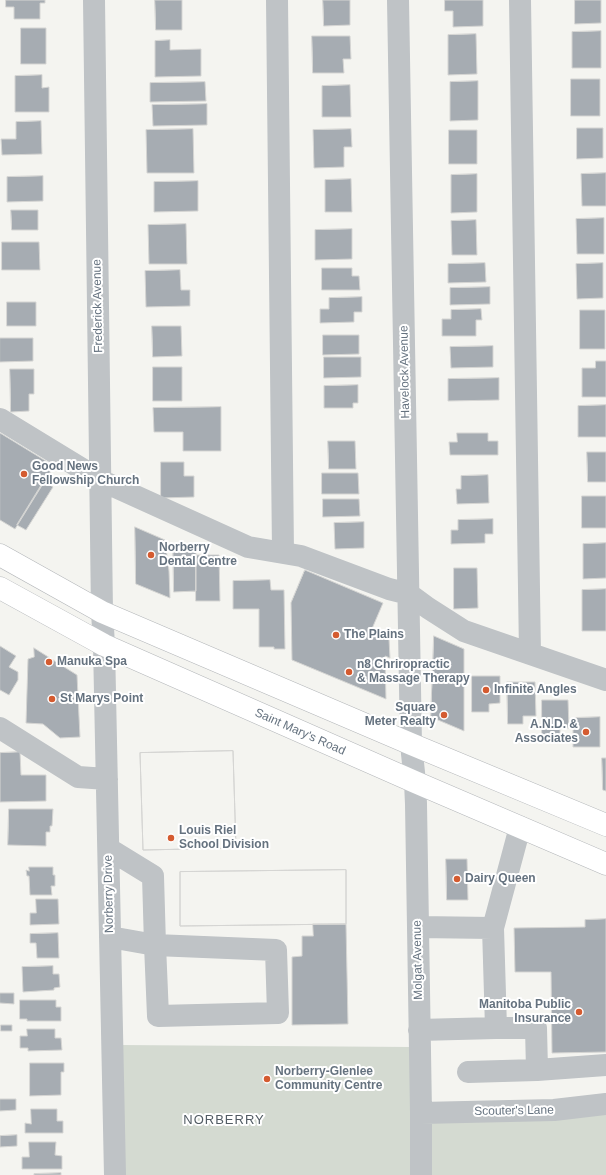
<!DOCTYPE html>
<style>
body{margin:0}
canvas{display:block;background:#f4f4f0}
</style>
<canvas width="606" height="1175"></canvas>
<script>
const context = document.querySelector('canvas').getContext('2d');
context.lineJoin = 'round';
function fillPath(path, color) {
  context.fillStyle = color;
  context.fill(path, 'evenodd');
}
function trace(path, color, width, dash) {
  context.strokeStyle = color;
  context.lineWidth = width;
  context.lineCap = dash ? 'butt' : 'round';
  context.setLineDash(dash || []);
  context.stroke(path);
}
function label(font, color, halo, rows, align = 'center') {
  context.font = font + ' Arial,sans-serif';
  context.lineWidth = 4;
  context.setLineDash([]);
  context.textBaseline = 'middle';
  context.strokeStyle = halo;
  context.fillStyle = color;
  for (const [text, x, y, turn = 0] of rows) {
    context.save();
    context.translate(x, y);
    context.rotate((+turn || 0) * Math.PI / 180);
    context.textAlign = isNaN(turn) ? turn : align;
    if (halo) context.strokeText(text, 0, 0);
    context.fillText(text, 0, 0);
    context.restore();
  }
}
fillPath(new Path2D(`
 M118,1045L414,1047L417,1116L606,1111V1175H121Z`), '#d4dad1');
const building = new Path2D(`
 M6,0H45V3H40V19H14V7H6Z
 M155,0H182V30H156Z
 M323,0H350V25L324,26Z
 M445,0H483V26L453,27V11H445Z
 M575,0H601V23L575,24Z
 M21,28H46V64H21Z
 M601,31V68H572V32Z
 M476,34L477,74L448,75V35Z
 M312,36H350L351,59H343L344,73H313Z
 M170,40V50L201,49V76L155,77V41Z
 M42,75V88L49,87V112H15V76Z
 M571,79H600V116H571Z
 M478,81V120L450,121V82Z
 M205,82L206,101L150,102V83Z
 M350,85L351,117H322V86Z
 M207,104V125L153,126L152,105Z
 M41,121L42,154L2,155L1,139H16V122Z
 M577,128H603V158L577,159Z
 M193,129L194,173H147L146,130Z
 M351,129L352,147H344V167L314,168L313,130Z
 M449,130H477V164H449Z
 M606,173V206H582L581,174Z
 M477,174V212L451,213V175Z
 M43,176V201L7,202V177Z
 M351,179L352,212H325V180Z
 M198,181V211L154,212V182Z
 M11,210H38V230H12Z
 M604,218V254H577L576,219Z
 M476,220L477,255H452L451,221Z
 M186,224L187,264H149L148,225Z
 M352,229V259L315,260V230Z
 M2,242H39L40,270H2Z
 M485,263L486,282L448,283V264Z
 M603,263V298L577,299L576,264Z
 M322,268H352V276H359L360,290H322Z
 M180,270L181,290H190V306L146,307L145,271Z
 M490,287V304L450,305V288Z
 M362,297V312H354V322L320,323V309H329V298Z
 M7,302H36V326H7Z
 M481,309L482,320H476V336H442V319H451V310Z
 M580,310H605V349H580Z
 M152,326H181L182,356L153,357Z
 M323,335H359V354L323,355Z
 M0,338H33V361L0,362Z
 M493,346V367L451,368L450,347Z
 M324,357H361V377L324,378Z
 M596,361H606V397H582V368H595Z
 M153,367H182V401H153Z
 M10,369H34V394H29V411L11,412Z
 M499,378V400L448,401V379Z
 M358,385V403H353V408H324V386Z
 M606,405V437H578V406Z
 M221,407V451H183V432H154L153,408Z
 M0,433L54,466L15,529L0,520Z
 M457,433H488V441H498V455H450L449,442H457Z
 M328,441H355L356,469H329Z
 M587,452H606V482H588Z
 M161,462H184V476H194V497L161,498Z
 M322,473H358L359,494H322Z
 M488,475L489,503L457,504L456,489H461V476Z
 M44,481L53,487L26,530L17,525Z
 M582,496H606V528H582Z
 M323,499H359L360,516L323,517Z
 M493,519V534H485V543L451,544V530H458V520Z
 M364,522V548L335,549L334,523Z
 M135,527L165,540L169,571L170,598L136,584Z
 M606,543V578L583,579V544Z
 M173,546H196V591L174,592Z
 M196,555H219L220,601H196Z
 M454,568H477L478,608L454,609Z
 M305,570L383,603L371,631L389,639L390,658L385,656L386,699L292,660L291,603Z
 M270,580L271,590H284L285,649H274V647H259V609H233V581Z
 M606,589V631H582V590Z
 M434,636L464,649V731L431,717Z
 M0,646L16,656L9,667L18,672V680L9,695L0,690Z
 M34,648L77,675L80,737L60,738L43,724L26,723L28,659L34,657Z
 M472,676H500V703L489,704V712H472Z
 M507,682H535L536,716H523V724H508Z
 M542,700H568L569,728H560V736L542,737Z
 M600,717V747H573V718Z
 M233,751L236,848L143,850L140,753Z
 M233,751L236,848L143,850L140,753Z
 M20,752L21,775H46V801L0,802V753Z
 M602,758H606V791L603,790Z
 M9,809H53L52,826H50V832H46V846L8,845Z
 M446,859H467L468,900H447Z
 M29,867H53V875H55V886H51L52,895H30L29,876H27L26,870L29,871Z
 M346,870V924L180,926V872Z
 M346,870V924L180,926V872Z
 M36,899H58L59,924L30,925V913H36Z
 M606,919V1052L552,1053L551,972H515L514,928L585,927V920Z
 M313,924H346L348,1024L292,1025V957L302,956V936H313Z
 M58,933L59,958H37L36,943H30V934Z
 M53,966V974H59L60,987L54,988V990L23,992L22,967Z
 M0,993H14V1004L0,1003Z
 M20,1000H56V1007H61V1021H27V1019H20Z
 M1,1025H12V1031H1Z
 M27,1029H55V1038H61L62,1050L28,1051V1048H20V1036H27Z
 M30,1063H64V1072H61V1095L30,1096Z
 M0,1099H16V1110L0,1111Z
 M31,1109H57V1121H63V1133H25V1123L31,1124Z
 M17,1135V1146L0,1147V1136Z
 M29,1142H56L55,1155L62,1156V1169H22V1157H29Z
 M61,1173V1175H34V1174Z`);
fillPath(building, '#a6acb2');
trace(building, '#d5d5d3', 1);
const major = new Path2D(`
 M0,555L102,612L411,744L606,825
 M0,588L104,645L415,782L606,864`);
trace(major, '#b3b6b9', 23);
trace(new Path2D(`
 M94,0L102,612L104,645L115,1175
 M277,0L283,552
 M398,0L411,744L415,782L416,804L421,1113V1175
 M520,0L530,654
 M0,419L100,480L248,547L301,556L389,589L409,594L428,608L464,631L606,680
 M0,728L78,777L107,779
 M109,849L153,876L155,945L110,937
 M418,927L493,928
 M155,945L276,950L278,1013L158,1016Z
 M496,1028H536L537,1070
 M419,1030L496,1028L493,928L520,827
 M468,1072L537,1070L606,1065
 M421,1113L554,1110L606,1104`), '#bfc3c6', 22);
trace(major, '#fff', 22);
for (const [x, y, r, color] of [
 [24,474,4,"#d45b30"],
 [151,555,4,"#d45b30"],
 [336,635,4,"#d45b30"],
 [49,662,4,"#d45b30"],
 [349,672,4,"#d45b30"],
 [486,690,4,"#d45b30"],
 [52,699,4,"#d45b30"],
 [444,715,4,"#d45b30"],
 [586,732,4,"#d45b30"],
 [171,838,4,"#d45b30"],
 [457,879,4,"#d45b30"],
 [579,1012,4,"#d45b30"],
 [267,1079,4,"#d45b30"]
]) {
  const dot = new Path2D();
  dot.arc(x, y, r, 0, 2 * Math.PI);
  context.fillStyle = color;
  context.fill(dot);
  trace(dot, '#fff', 1.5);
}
label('12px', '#65727f', '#fff', [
 ["Frederick Avenue",98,306,-91],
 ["Havelock Avenue",405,372,-91],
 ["Saint Mary's Road",300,732,24],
 ["Norberry Drive",109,894,-91],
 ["Molgat Avenue",418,960,-91],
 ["Scouter's Lane",514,1111,-1]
]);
label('bold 12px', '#65727f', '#fff', [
 ["Good News",32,467],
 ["Fellowship Church",32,481],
 ["Norberry",159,548],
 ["Dental Centre",159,562],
 ["The Plains",344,635],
 ["Manuka Spa",57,662],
 ["n8 Chriropractic",357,665],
 ["& Massage Therapy",357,679],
 ["Infinite Angles",494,690],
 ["St Marys Point",60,699],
 ["Square",436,708,"right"],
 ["Meter Realty",436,722,"right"],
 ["A.N.D. &",578,725,"right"],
 ["Associates",578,739,"right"],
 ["Louis Riel",179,831],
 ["School Division",179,845],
 ["Dairy Queen",465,879],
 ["Manitoba Public",571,1005,"right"],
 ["Insurance",571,1019,"right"],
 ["Norberry-Glenlee",275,1072],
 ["Community Centre",275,1086]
], 'left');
context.letterSpacing = '1px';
label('13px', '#525c64', '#fff', [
 ["NORBERRY",224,1120]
]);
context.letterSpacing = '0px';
</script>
